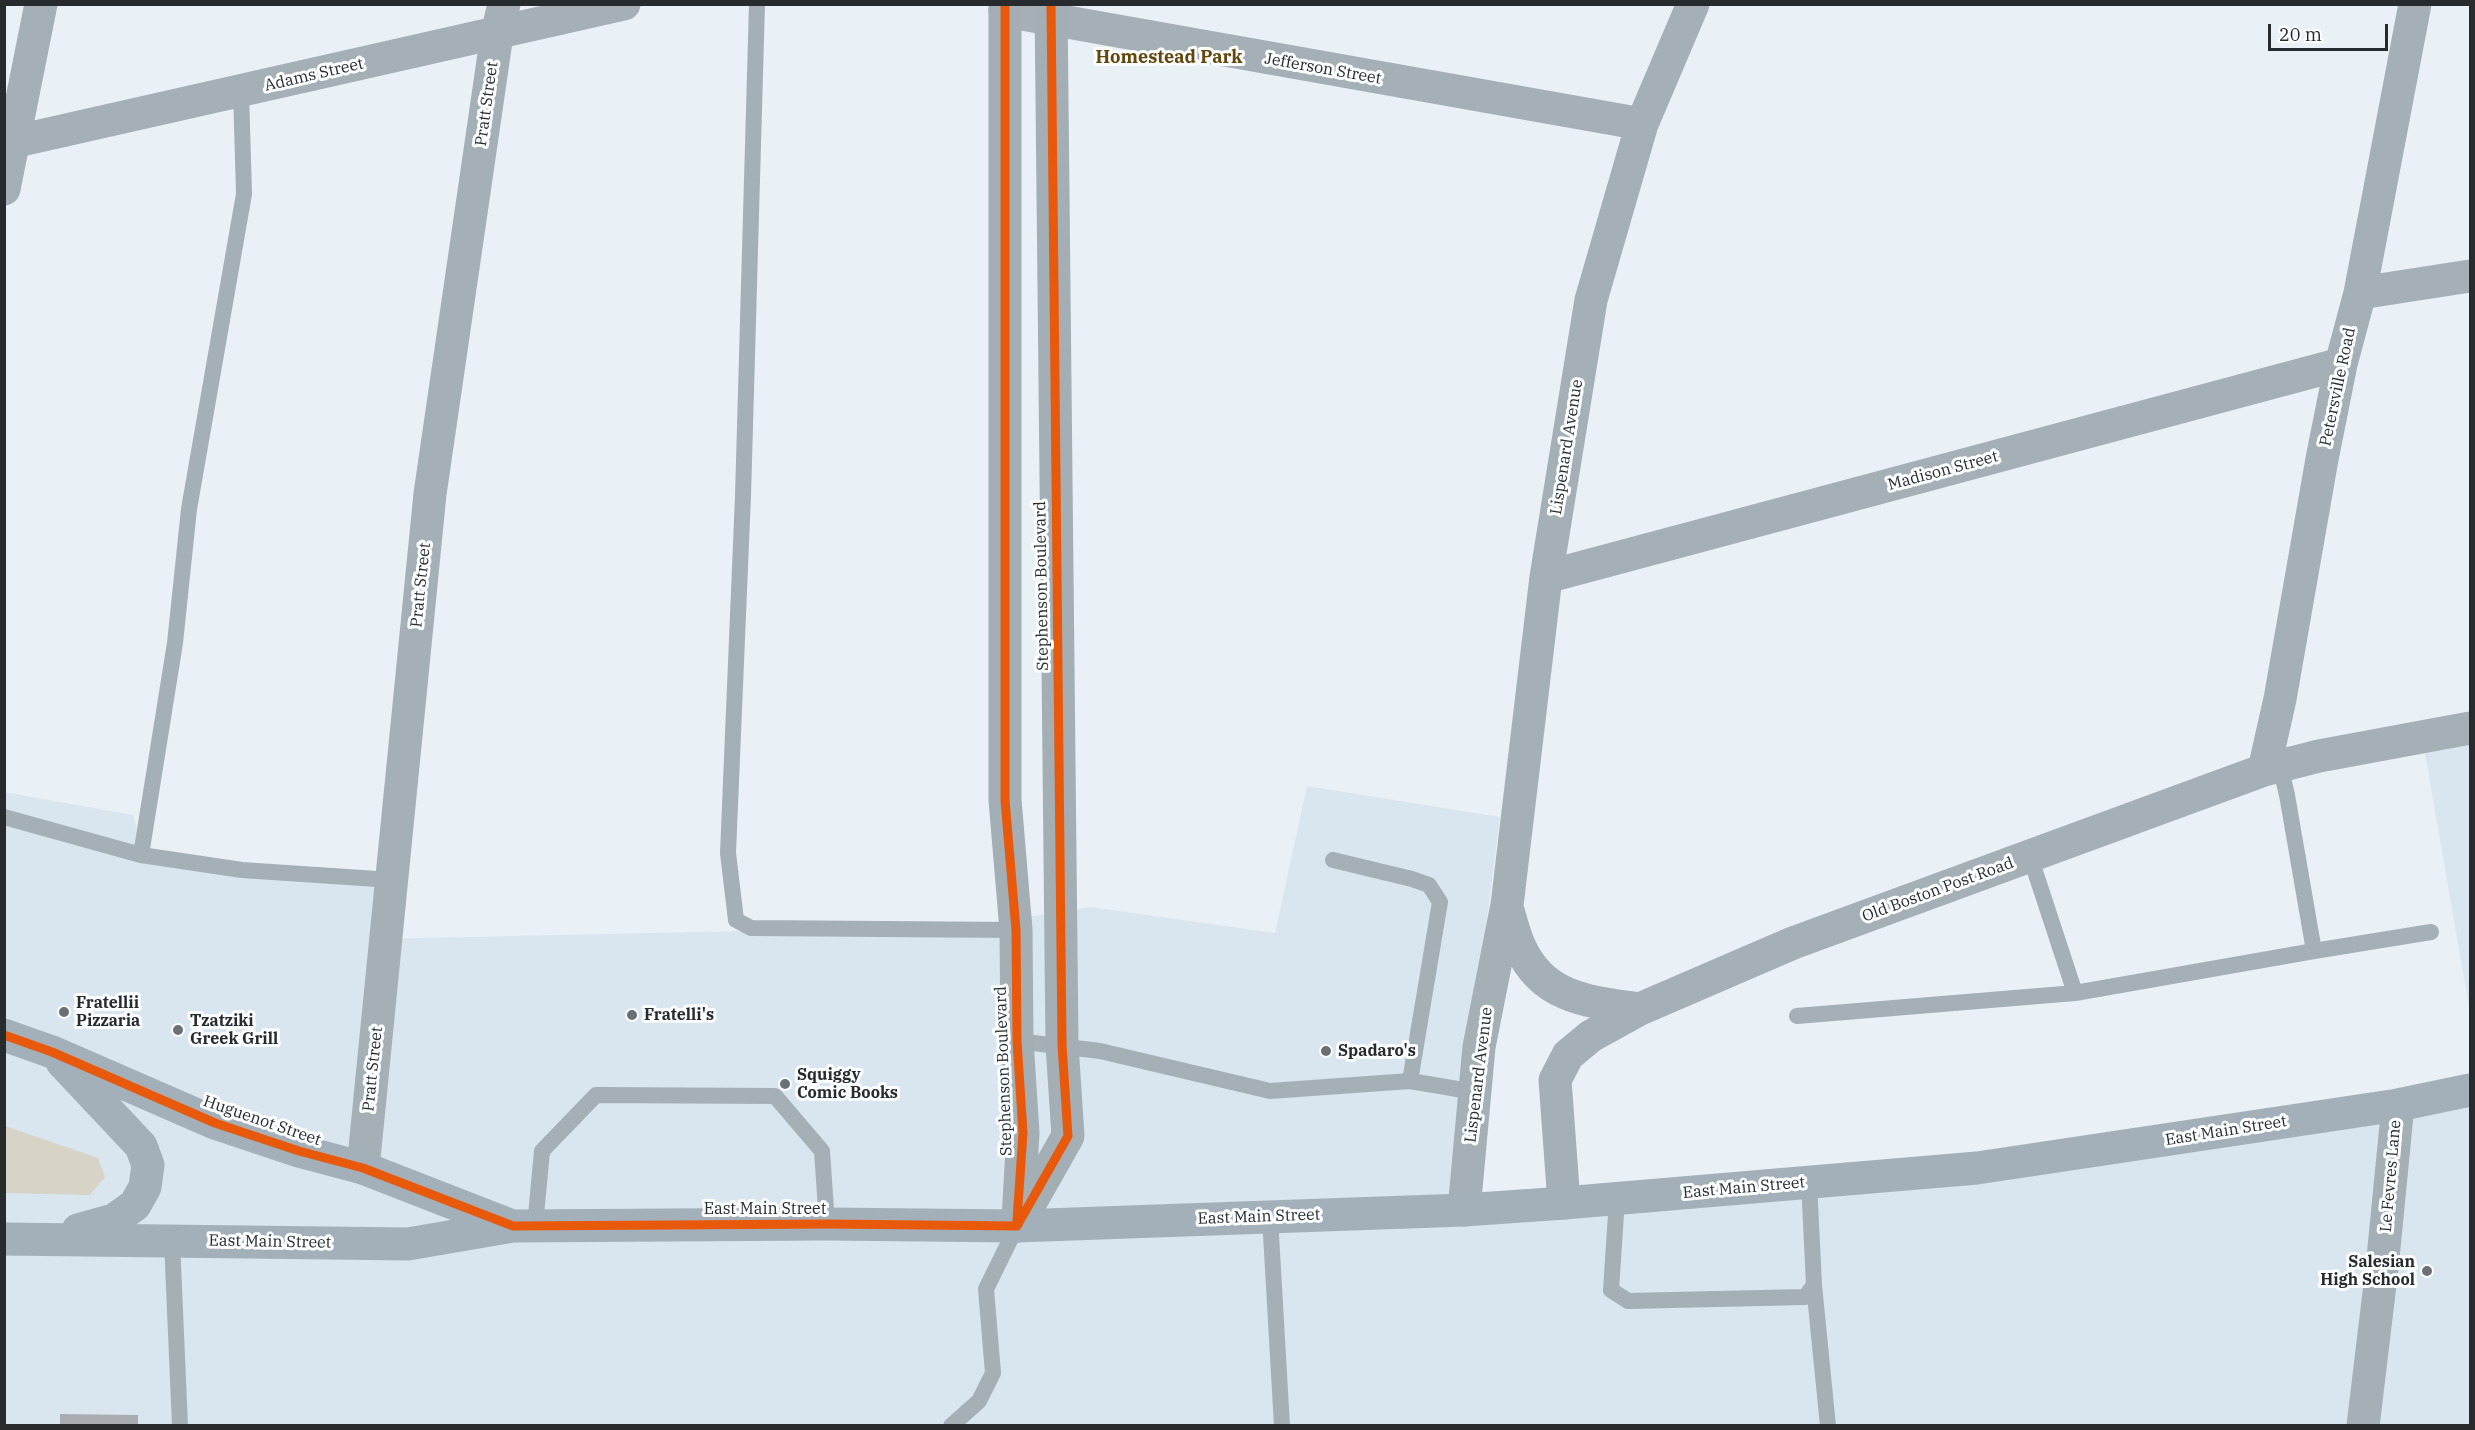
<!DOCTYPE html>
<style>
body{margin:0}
#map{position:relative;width:2475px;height:1430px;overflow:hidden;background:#eaf1f6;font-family:"IBM Plex Serif",serif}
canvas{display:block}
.frame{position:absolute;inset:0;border:6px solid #272b2e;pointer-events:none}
.scale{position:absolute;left:2268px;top:24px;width:120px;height:27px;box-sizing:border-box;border:3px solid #272b2e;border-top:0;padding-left:8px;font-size:18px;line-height:21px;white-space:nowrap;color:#272b2e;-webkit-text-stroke:4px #fbfdff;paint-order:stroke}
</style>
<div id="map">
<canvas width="2475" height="1430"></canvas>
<div class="frame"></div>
<div class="scale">20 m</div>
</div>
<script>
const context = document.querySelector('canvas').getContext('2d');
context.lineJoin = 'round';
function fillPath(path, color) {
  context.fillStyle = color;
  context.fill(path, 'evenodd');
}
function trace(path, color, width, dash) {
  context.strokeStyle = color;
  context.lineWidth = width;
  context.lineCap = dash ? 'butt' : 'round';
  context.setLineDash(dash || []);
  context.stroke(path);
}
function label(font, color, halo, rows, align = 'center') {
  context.font = font + ' "IBM Plex Serif",serif';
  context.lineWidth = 6;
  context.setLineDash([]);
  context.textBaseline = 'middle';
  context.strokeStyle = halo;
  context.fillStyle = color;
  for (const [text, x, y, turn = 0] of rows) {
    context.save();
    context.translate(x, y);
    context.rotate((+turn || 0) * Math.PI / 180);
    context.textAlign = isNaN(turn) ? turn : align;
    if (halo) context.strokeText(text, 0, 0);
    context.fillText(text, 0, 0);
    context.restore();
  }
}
fillPath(new Path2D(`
 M2470,736V1013L2423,742Z
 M1307,786L1500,817L1452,1198L1816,1189L2470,1099V1425H5L4,792L133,815L146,861L380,883L376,939L968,926L1091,907L1275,933Z`), '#d9e6ef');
fillPath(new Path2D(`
 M5,1126L98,1158L105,1177L90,1195L5,1193Z`), '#d8d3c7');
fillPath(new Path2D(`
 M60,1414L138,1415V1426H60Z`), '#a9adb1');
trace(new Path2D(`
 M757,4L743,496L728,853L736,920L751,928L1016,930
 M4,817L141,855L242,870L392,880
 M141,855L175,643L189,509L244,194L241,92
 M1333,860L1412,879L1429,885L1440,902L1410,1081
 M2314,951L2431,932
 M2075,993L2314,951L2287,795L2280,766
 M1797,1016L2075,993L2030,856
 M1017,1041L1100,1051L1270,1091L1410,1081L1475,1092
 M1617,1199L1611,1290L1628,1301L1805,1297L1814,1285L1809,1182
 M1270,1217L1282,1426
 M535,1226L542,1151L596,1095L775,1096L822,1151L827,1224
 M172,1241L180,1426
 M1814,1285L1828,1426
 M951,1426L979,1401L993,1373L986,1289L1017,1226`), '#a4afb6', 16);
trace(new Path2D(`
 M1005,11L1642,124
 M4,144L624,4
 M4,189L41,4
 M2360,293L2470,276
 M1546,577L2341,364
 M2264,770L2280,699L2322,459L2341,364L2360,293L2415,4
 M1507,907C1511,920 1514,934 1520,947C1543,999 1590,1002 1640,1009
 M363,1168L430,494L497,34L504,4
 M1564,1203L1555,1080L1568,1055L1591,1036L1640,1009L1793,943L2264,770L2319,756L2470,728
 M1464,1210L1479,1047L1507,905L1546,577L1591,300L1642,124L1693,4
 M2363,1426L2382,1268L2398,1105`), '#a4afb6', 33);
trace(new Path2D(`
 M1005,4V800L1016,930L1017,1041L1023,1133L1018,1219
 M1017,1226L1068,1136L1062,1045L1051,4`), '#a3aeb5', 33);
trace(new Path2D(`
 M4,1035L52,1052L215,1123L299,1151L363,1168L512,1226
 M62,1062L141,1146L148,1165L145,1187L135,1205L114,1220L78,1230
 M4,1239L408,1244L513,1226L827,1224L1017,1226L1464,1210L1564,1203L1977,1168L2398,1105L2470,1090`), '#a4b0b9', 33);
trace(new Path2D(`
 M1005,4V800L1016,930L1017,1041L1023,1133L1017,1220
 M4,1035L52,1052L215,1123L299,1151L363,1168L513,1226L827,1224L1017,1226
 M1017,1226L1068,1136L1062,1045L1051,4`), '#e8590c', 9);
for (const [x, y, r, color] of [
 [64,1012,6,"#6b7074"],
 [632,1015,6,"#6b7074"],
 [178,1030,6,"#6b7074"],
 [1326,1051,6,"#6b7074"],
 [785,1084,6,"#6b7074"],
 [2427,1271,6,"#6b7074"]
]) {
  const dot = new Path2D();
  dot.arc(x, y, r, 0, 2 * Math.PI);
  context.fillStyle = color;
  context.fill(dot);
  trace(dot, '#fbfdff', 2);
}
label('16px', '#272b2e', '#fbfdff', [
 ["Jefferson Street",1323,69,10],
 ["Adams Street",314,75,-13],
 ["Pratt Street",487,104,-82],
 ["Petersville Road",2338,387,-78],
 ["Lispenard Avenue",1567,447,-81],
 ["Madison Street",1943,471,-15],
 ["Pratt Street",421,585,-84],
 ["Stephenson Boulevard",1042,586,-91],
 ["Old Boston Post Road",1938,890,-20],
 ["Pratt Street",373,1069,-84],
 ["Stephenson Boulevard",1004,1071,-92],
 ["Lispenard Avenue",1479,1075,-83],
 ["Huguenot Street",262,1121,19],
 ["East Main Street",2226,1131,-9],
 ["Le Fevres Lane",2391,1176,-85],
 ["East Main Street",1744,1188,-5],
 ["East Main Street",765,1209],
 ["East Main Street",1259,1217,-2],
 ["East Main Street",270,1242,1]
]);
label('bold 16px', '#272b2e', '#fbfdff', [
 ["Fratellii",76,1003],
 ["Pizzaria",76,1021],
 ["Fratelli's",644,1015],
 ["Tzatziki",190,1021],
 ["Greek Grill",190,1039],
 ["Spadaro's",1338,1051],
 ["Squiggy",797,1075],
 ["Comic Books",797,1093],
 ["Salesian",2415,1262,"right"],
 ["High School",2415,1280,"right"]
], 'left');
label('bold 18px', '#62460b', '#fbfdff', [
 ["Homestead Park",1169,58]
]);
</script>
